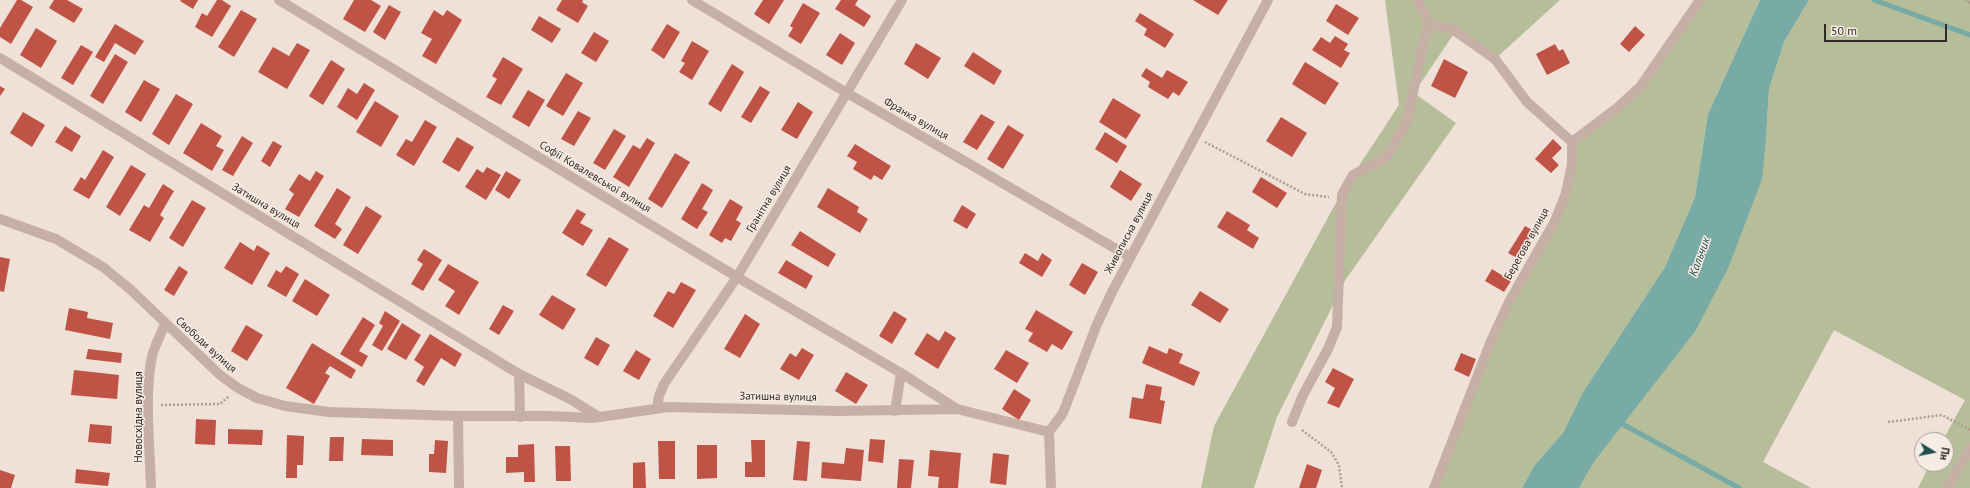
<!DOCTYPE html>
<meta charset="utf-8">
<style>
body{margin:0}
#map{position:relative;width:1970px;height:488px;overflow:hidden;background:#efe1d7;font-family:"PT Sans",sans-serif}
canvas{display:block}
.north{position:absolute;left:1914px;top:432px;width:40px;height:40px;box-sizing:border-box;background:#f7ece3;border:1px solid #a89e97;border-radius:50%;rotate:100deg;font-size:11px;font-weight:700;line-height:16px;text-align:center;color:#322825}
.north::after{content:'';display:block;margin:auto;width:14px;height:18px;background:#1e514e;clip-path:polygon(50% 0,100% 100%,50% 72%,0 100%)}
.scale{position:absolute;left:1824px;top:24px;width:123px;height:18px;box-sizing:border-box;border:2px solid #322825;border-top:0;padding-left:5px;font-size:12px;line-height:14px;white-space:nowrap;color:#322825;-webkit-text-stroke:3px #f7ece3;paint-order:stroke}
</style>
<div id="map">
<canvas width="1970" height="488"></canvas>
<div class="north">Пн</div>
<div class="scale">50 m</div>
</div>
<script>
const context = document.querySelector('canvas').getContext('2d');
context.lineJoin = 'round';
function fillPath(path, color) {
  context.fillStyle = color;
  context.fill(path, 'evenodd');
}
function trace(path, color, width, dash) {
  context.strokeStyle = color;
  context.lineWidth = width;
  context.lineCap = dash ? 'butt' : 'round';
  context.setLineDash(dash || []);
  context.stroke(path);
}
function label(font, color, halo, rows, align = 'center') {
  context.font = font + ' "PT Sans",sans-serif';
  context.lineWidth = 3;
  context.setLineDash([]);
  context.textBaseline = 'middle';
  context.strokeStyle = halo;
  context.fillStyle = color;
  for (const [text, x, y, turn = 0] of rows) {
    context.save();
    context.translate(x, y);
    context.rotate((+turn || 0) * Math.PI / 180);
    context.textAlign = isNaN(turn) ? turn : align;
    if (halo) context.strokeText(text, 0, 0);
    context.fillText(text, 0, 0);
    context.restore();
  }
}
fillPath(new Path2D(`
 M1385,0H1560L1495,59L1455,32L1414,93L1456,123L1346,279L1277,417L1254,488H1201L1214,426L1343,190L1399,105Z
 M1700,0H1760L1708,114L1695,197L1665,267L1583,392L1563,433L1534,466L1522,488H1434L1491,341L1555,221L1572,142L1640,87Z
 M1809,0H1970V488H1918L1930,464H1946V440H1943L1965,400L1834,330L1763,462L1811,488H1579L1766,139L1769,89L1784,42Z`), '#b5bd99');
fillPath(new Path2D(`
 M1760,0H1809L1784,42L1769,89L1766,139L1762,179L1729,266L1696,330L1593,463L1579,488H1522L1534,466L1563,433L1583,392L1665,267L1695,197L1708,114Z`), '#78aaa6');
trace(new Path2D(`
 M1874,0L1970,35
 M1619,422L1739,488`), '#78aaa6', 5);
fillPath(new Path2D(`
 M17,0H21L33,7L11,44L0,37V28Z
 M54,0H67L83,9L74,23L49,8Z
 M181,0H198L193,9L180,1Z
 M217,0H222L231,6L212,37L195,27L202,13L207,16Z
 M354,0H371L381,6L365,32L343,19Z
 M562,0H583L582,2L588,6L578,23L556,10Z
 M763,0H784L769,24L754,14Z
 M841,0H858L855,5L871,16L864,27L835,9Z
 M1193,0H1228L1218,15Z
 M803,3L820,13L801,44L788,36L793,28L790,26Z
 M1336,4L1359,18L1348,35L1326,21Z
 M389,5L401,12L385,40L373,32Z
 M241,10L257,19L234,57L218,47Z
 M434,10L443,16L447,10L462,20L436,64L422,56L432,39L421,33Z
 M1140,13L1174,34L1165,48L1144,35L1147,29L1135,21Z
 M539,16L561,29L552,43L531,30Z
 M115,24L144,41L135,55L115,43L104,62L95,57Z
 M667,24L680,32L664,59L651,50Z
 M1635,26L1645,35L1629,52L1620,44Z
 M36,28L57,41L41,68L20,55Z
 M594,32L609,41L596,62L581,53Z
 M840,33L855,43L842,65L826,55Z
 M1335,36L1348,44L1344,50L1350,53L1341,68L1312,50L1321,37L1330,43Z
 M692,41L709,51L692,80L679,72L685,63L681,61Z
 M297,43L310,50L287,89L258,72L273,47L289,56Z
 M916,43L941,58L928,79L904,64Z
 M1555,44L1559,51L1563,49L1570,63L1547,75L1536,54Z
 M81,45L93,52L73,85L61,78Z
 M973,52L1002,71L994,85L964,66Z
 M115,54L128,62L103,104L90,96Z
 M503,57L523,69L501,105L486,97L497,79L492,76Z
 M1444,59L1468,72L1455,98L1431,86Z
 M331,60L345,69L323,105L309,96Z
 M1305,62L1339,83L1325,105L1292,84Z
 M732,64L744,72L721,112L708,104Z
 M1146,68L1162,78L1167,70L1188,82L1179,96L1173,92L1168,99L1148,87L1150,82L1141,76Z
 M566,73L583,83L563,116L546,106Z
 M144,80L160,89L141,122L125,112Z
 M364,83L375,90L357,120L337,107L348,88L357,94Z
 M0,86L5,89L0,96Z
 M760,86L770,92L751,123L741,117Z
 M528,90L545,100L529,127L512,117Z
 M176,94L193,104L169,145L152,134Z
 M1113,98L1141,115L1126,139L1099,122Z
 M375,101L399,116L381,147L356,132Z
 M798,102L813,112L797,139L781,130Z
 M578,111L591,118L574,146L561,139Z
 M23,112L45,125L32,147L10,133Z
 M981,114L995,122L977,150L963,142Z
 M1281,117L1307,133L1292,157L1266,141Z
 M425,120L437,127L414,166L396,155L406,139L412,142Z
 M201,123L222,136L216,146L224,150L212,171L183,153Z
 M1008,125L1024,135L1003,169L987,159Z
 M65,126L81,136L72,152L55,142Z
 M614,129L626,136L605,170L593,163Z
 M1105,132L1127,146L1117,163L1095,149Z
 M242,136L253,143L233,176L222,170Z
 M457,137L474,147L459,172L442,162Z
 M647,138L655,143L629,187L613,177L633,145L640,149Z
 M1553,139L1562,148L1552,158L1559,165L1551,173L1535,159Z
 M273,141L282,146L270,167L261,161Z
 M855,144L891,166L882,180L874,175L871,180L853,169L857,162L847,156Z
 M103,150L114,157L89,199L73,190L81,177L85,180Z
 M675,153L690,162L662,208L648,199Z
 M131,165L146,174L120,216L106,207Z
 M487,167L501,175L486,200L465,187L477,169L483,173Z
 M1120,170L1142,184L1131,201L1110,187Z
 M316,171L324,176L299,217L285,209L294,194L289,190L299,174L310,181Z
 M506,171L521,180L509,199L495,190Z
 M1261,177L1287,193L1277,208L1252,192Z
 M702,183L713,190L702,209L708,212L697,229L681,219Z
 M163,184L174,191L160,215L164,218L150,242L129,230L144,205L149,208Z
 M337,188L351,197L335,224L342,229L335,239L314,226Z
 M828,188L859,207L857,212L868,219L860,233L817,207Z
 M730,199L743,207L736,220L741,223L731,241L725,238L722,243L709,235Z
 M192,200L206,208L183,247L169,238Z
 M962,205L976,214L967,229L953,221Z
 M366,206L382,216L358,254L343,245Z
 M577,209L586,214L580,223L593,230L583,246L562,233Z
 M1227,211L1250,225L1247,230L1259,238L1253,249L1217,227Z
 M1525,226L1534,231L1517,258L1508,253Z
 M800,231L836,254L828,267L791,245Z
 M609,237L629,249L606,287L586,275Z
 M240,242L254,251L257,245L270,253L252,285L224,268Z
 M424,249L442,260L423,291L411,284L423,264L417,260Z
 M1025,253L1038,261L1042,253L1052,260L1042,277L1019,263Z
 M0,257L10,259L4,292L0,291Z
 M786,260L813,276L806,289L778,273Z
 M1082,263L1098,272L1085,295L1069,285Z
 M448,264L479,282L459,315L445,306L455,291L438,280Z
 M179,266L188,272L174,296L164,290Z
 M286,266L299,274L286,297L267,286L276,270L281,273Z
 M1492,269L1511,281L1504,292L1485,281Z
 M305,279L330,295L317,316L292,301Z
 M681,282L696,290L673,328L653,316L668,291L674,294Z
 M1200,291L1229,309L1220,323L1191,305Z
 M552,295L576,309L563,330L539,315Z
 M503,305L514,311L499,335L489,329Z
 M69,308L88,312L87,318L113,323L110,339L65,330Z
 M1036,310L1073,332L1062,350L1052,344L1047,352L1028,341L1033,333L1025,329Z
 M385,311L400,321L382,351L372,345L383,326L379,323Z
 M894,311L907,319L892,344L879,336Z
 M745,314L760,324L740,358L724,349Z
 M363,317L375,325L359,351L368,356L362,367L340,354Z
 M402,323L421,335L406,360L387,349Z
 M246,325L263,335L247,361L231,351Z
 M945,331L956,338L938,369L914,354L927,333L939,341Z
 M430,334L462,354L455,367L441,358L424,386L416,381L424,367L414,360Z
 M596,337L610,345L598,366L584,358Z
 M312,343L356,370L351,379L330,366L325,373L330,376L314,404L286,388Z
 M1149,346L1167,354L1169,348L1183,354L1179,363L1200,372L1194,386L1142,363Z
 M802,348L814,355L799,380L780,369L790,353L796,357Z
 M88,349L122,353L121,363L86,359Z
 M636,350L651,359L639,380L623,371Z
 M1006,350L1029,363L1017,383L994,369Z
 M1461,353L1476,359L1469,377L1454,370Z
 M1333,368L1354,379L1339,408L1327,403L1335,388L1325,382Z
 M74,370L119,375L117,399L71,395Z
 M846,372L868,385L856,404L835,391Z
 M1146,384L1162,387L1160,400L1165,401L1161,424L1129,418L1132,397L1143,399Z
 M1014,389L1031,400L1019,420L1002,409Z
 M196,419L216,420L215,445L195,444Z
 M90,424L112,426L111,444L88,442Z
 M228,429L263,430L262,445L228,444Z
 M287,435L304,436L303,465H297V478H286Z
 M330,437H344L343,461H329Z
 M362,439L393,440V456L361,455Z
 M870,439L885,440L883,463L868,461Z
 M435,440L448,441L446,473L429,472V454H434Z
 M751,440H765V477H745V462H752Z
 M658,441H675V479H659Z
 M797,441L810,442L807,481L793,480Z
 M534,444L535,482H524V472L506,473V457H518V445Z
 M697,445H717V478L697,479Z
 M555,446H570L571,481H556Z
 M846,448L864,450L861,481L821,478L822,462L844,464Z
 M930,450L961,453L958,488H938L939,477L928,476Z
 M993,453L1009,455L1006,485L990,483Z
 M899,459L914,460L911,488H897Z
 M645,462L646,488H633V463Z
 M1307,464L1322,470L1316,488H1299Z
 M76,469L110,473L108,486L75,483Z
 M0,470L15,475L11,488H0Z`), '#bf5446');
trace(new Path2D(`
 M1965,0L1970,3
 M1205,142L1305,194L1329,197
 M161,405L220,404L229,396
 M1888,422L1942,415L1970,430
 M1302,430L1331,452L1339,465L1342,488`), '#b29a8f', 2.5, [2, 2]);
trace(new Path2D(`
 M279,0L737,277L901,373
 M692,0L847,93L1130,257
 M1428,22L1455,31L1495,59L1527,102L1572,142
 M0,58L519,374
 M1572,142L1617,108L1640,87L1700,0
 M0,219L56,239L103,267L131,290L220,375L238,388L257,398L285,406L329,412L458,416H549L593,418L668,407L838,411L957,409
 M657,408L659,396L664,384L737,277L902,0
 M895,411L901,373L957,409L1049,432
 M458,416L459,488
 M520,417L519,374L570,399L599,417
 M1292,422L1303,395L1328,349L1337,327L1342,195L1353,175L1387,157L1407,121L1428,22L1418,0
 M151,488C150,448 144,395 152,356C155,345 161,334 165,324
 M1051,488L1049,432L1063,413L1097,324L1113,290L1268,0
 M1434,488L1491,341L1509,302L1555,221L1566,193L1572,164V142
 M1947,488L1970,448`), '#c6b0a5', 10);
label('11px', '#322825', '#f7ece3', [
 ["Франка вулиця",916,119,30],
 ["Софії Ковалевської вулиця",595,177,31],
 ["Гранітна вулиця",769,199,-59],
 ["Затишна вулиця",266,206,31],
 ["Живописна вулиця",1129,233,-62],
 ["Берегова вулиця",1527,244,-61],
 ["Свободи вулиця",206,345,42],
 ["Затишна вулиця",778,397,1],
 ["Новосхідна вулиця",139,417,-90]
]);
label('italic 12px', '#1e514e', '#f7ece3', [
 ["Кальчик",1700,257,-70]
]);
</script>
